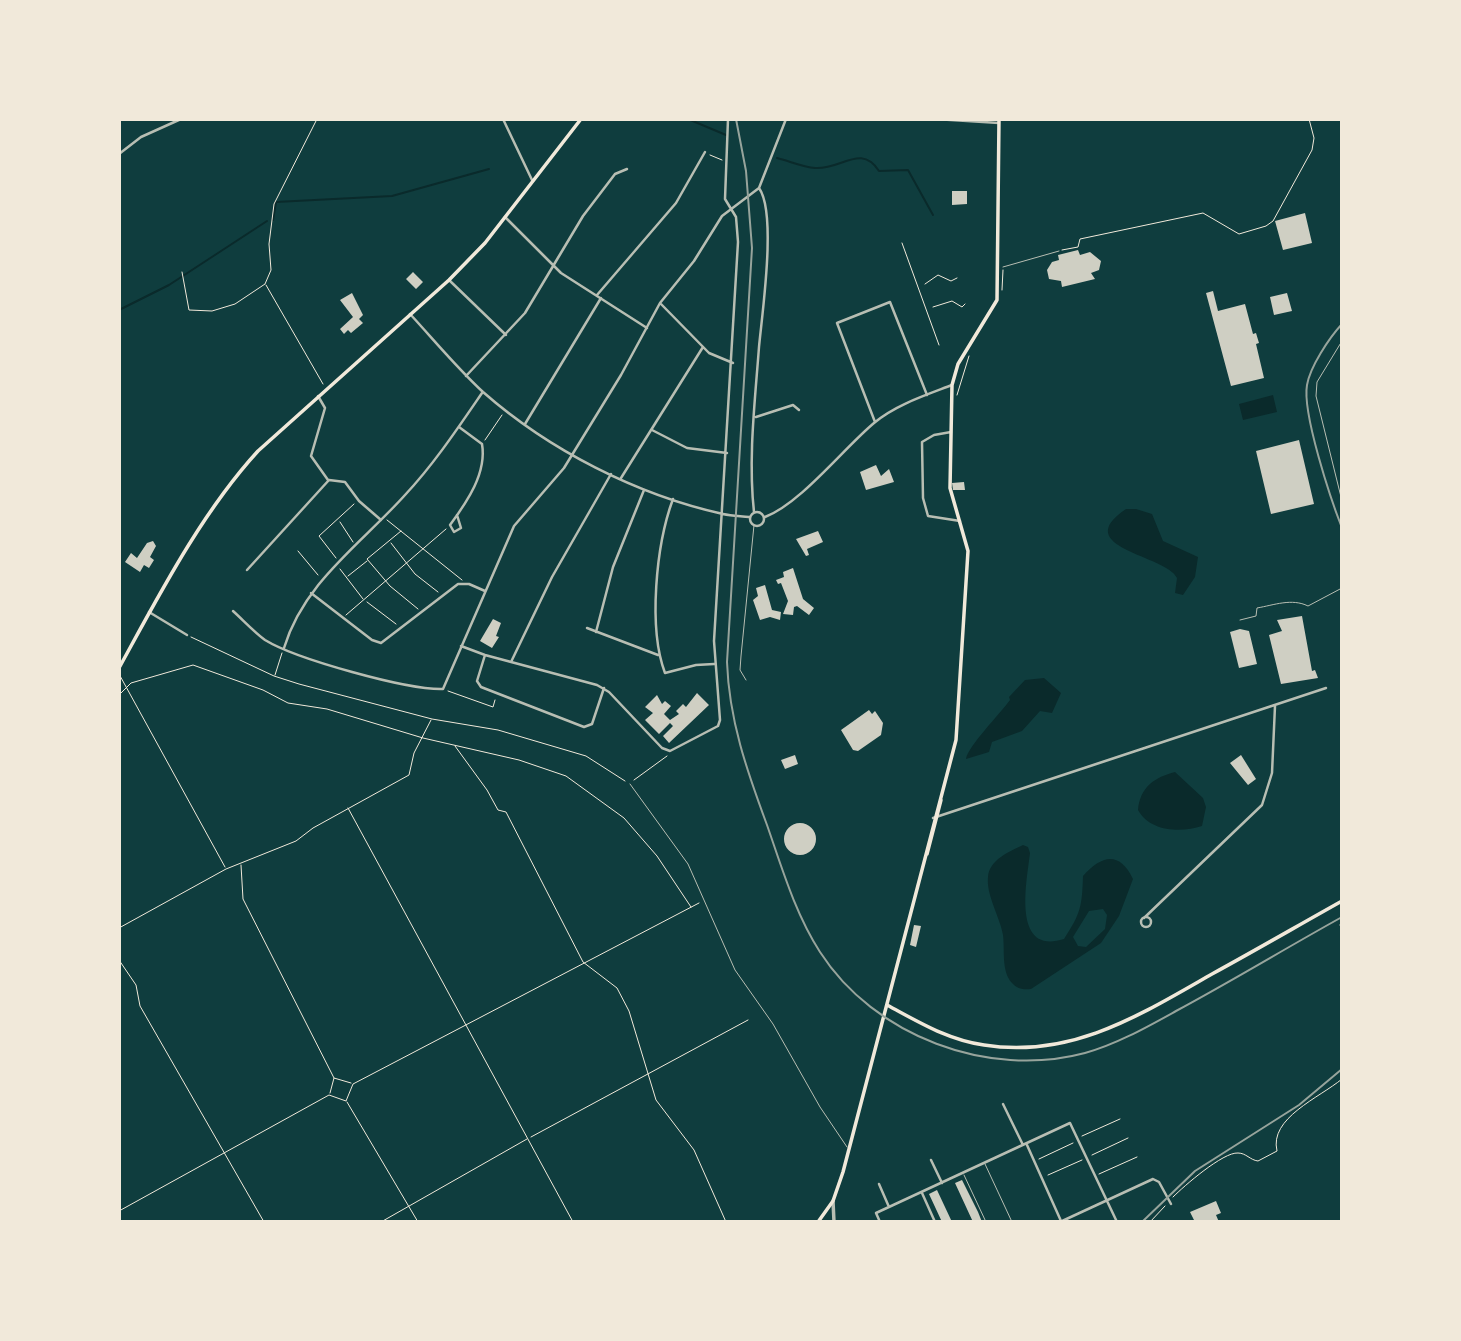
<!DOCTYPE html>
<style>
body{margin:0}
#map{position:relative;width:1461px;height:1341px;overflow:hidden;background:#0f3d3e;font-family:Figtree,sans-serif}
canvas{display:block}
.frame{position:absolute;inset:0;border:121px solid #f1e9da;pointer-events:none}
</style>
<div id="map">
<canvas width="1461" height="1341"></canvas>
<div class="frame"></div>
</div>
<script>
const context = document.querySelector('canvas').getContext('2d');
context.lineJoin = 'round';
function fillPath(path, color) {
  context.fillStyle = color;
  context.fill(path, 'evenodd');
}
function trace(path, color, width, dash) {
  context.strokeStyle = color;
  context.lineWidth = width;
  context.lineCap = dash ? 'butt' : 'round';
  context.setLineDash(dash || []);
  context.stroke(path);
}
fillPath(new Path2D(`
 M1273,395L1277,412L1243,420L1239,404Z
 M1126,509H1136L1152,514L1163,541L1198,557L1195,577L1183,595L1175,593L1177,578C1167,555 1068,548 1126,509Z
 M1044,678L1061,693L1052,713L1040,711L1022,731L992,742L989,752L966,759C968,746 1000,714 1010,700L1009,697L1025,680Z
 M1175,772L1203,798L1206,807L1202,826C1182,833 1150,832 1138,810C1140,787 1155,777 1175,772Z
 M1023,845L1028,847L1030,853C1027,880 1011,956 1064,939C1081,913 1082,906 1083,876C1101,856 1119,850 1133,879L1119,916L1101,943L1031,989C1024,990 1017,989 1012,983C1001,971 1005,950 1003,935C1000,917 986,895 988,877C989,860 1010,851 1023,845ZM1103,909L1107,915L1105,929L1086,947L1078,946L1073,937L1089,911Z`), '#0a2a2b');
trace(new Path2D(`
 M688,119L726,135
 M777,158C789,161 803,167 815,168C841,170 861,143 879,171L908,170L933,215
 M273,220L276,202L392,196L489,169
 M119,310L169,285L267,221`), '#0a2a2b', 2);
fillPath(new Path2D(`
 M952,191H967V204L952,205Z
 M1305,213L1312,243L1283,250L1275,221Z
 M1078,250L1080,255L1090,252L1101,261L1099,270L1091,273L1095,279L1062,287L1061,281L1049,279L1047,270L1052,262L1059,260L1058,255Z
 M413,272L423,282L416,289L406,279Z
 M1213,291L1218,311L1245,304L1253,334L1256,333L1259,343L1256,344L1264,378L1231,386L1206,293Z
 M352,293L363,315L359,319L363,323L351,333L348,330L344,334L340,329L353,317L340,300Z
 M1287,293L1292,311L1274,315L1270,297Z
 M1299,440L1314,504L1271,514L1256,451Z
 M876,465L881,476L889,469L894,482L866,490L860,472Z
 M964,482L965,490H953L952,483Z
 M818,531L823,542L807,549L809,555L806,556L796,539Z
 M153,541L156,546L150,557L154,560L149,568L144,565L140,572L125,562L131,553L137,558L147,543Z
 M793,568L803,599L814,608L809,615L797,606L794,607L793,615L783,614L788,601L781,583L778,584L776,580L784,577L783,572Z
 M765,585L772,610L781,612L780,620L770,617L760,620L753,600L758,596L756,588Z
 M1302,616L1312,671L1315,670L1318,678L1281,684L1269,635L1282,631L1277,620Z
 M493,619L501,623L496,636L499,637L492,648L480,641Z
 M1240,629L1249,631L1257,664L1239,668L1230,632Z
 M697,693L709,705L669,743L663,736L673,726L670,723L659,734L645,720L653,713L645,707L657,695L662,704L665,701L671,706L664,714L670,720L679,714L676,711L683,704L686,707Z
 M869,710L872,714L875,711L883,723L881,735L858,751L853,750L841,730Z
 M795,755L798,764L785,769L781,760Z
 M1241,755L1256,779L1248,785L1230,763Z
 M784 839a16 16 0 1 1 32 0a16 16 0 1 1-32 0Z
 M914,925L921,926L916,947L910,945Z
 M962,1180L978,1212L982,1222H973L955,1183Z
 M937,1190L952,1222H942L929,1194Z
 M1216,1201L1221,1213L1216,1215L1219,1222H1195L1190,1212Z`), '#cfcfc3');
trace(new Path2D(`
 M710,155L722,160
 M902,243L939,345
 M1062,250L1078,247L1080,239L1203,213L1239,234L1266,226L1273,221L1312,150L1314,138L1309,119
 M182,272L189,310L212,311L235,304L265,284L271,270L269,244L274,204L317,119
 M925,284L938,275L951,281L957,278
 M266,285L323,384
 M1002,290L1003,270
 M933,307L952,301L962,307L965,304
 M957,395L969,356
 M485,440L502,415
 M387,520L462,580
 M340,522L353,542
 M401,531L367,559L390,586L418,609
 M391,543L415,574L438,592
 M298,551L318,575
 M336,558L319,536L354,504
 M340,569L363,599
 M348,576L367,561
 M367,602L396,624
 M346,615L446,529
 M191,637L274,676L299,684L432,719L498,730L586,756L625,781
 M119,674L225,867
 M275,675L282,653
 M448,691L493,707L495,700
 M119,695L131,683L193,665L263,690L288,703L327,709L423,738L519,760L566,776L624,818L657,856L691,907
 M455,746L487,790L498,810L506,812L583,962L617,988L629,1011L656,1100L694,1150L726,1222
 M634,780L667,756
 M348,808L573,1222
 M241,865L243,899L334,1078
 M1340,925L1342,929
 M119,928L226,869L296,841L313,828L409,775L414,753L431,720
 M119,960L136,985L140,1006L264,1222
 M330,1093L334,1078L351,1083
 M347,1102L418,1222
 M1082,1136L1120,1119
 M531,1137L748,1020
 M1092,1155L1128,1138
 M1039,1159L1073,1143
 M1099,1174L1137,1157
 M1048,1175L1082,1160
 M1173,1197C1184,1186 1223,1152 1238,1153C1246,1153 1250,1160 1258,1161L1277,1151C1269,1118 1319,1098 1342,1079
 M119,1211L329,1095L346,1101L353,1084L699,903
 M381,1222L527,1139
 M1150,1222L1165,1206`), '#f1e9da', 1);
trace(new Path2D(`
 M1003,267L1059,251
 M1342,341L1317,382L1316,396L1342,501
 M1240,620L1256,616L1257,608C1274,605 1292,598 1308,606L1342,588
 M746,680L740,670L741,656L754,525
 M630,784L688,864L735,970L773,1024L820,1107L847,1147
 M985,1164L1012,1222
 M964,1175L986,1222`), '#b8beb3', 1);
trace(new Path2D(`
 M503,119L532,180
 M935,119L999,123
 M119,154L141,137L181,119
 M505,217L561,273L647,328
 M449,280L506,335
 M597,295L676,203L705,152
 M661,304L709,353L733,363
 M410,314C434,340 457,368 483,392C549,450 637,495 723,514C732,516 741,516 749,517
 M466,376L525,313L583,216L615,174L627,169
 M318,396L325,408L311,456L328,480
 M756,417L793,405L799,410
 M875,422L837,323L890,302L927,395
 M525,424L601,298
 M652,430L687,448L727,453
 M951,432L934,435L922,442L923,498L928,516L960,521
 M621,478L703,347
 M673,499C656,545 648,628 665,673L696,665L714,664
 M754,512C748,459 755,401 759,347C762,314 777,213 759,188L786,119
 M750 519a7 7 0 1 1 14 0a7 7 0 1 1-14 0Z
 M457,515L461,528L454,532L450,525C467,502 487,473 482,444L459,427
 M765,517C801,503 843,449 874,423C895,405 926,395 952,385
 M247,570L329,480L345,482L359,501L381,520
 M311,593L372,640L381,643L458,584H469L485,591
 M233,611C243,620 254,632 265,640C296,659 407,690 443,689L514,526L564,468L621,375L660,303L694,261L722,216L759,188
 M149,612L187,635
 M587,628L658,655
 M596,632L613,567L644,490
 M461,646L485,655L597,685L609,692L662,748L670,751L718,726L720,720L714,641L738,242L736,217L725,199L728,119
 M284,648C304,582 361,544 405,495C434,464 458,428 482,393
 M485,655L477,681L481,687L584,727L592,724L604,688
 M511,662L552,577L611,474
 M933,818L1326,688
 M1141 922a5 5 0 1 1 10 0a5 5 0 1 1-10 0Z
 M1144,918L1262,805L1272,773L1275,706
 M1003,1104L1023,1145
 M1027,1145L1061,1221
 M931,1160L942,1183
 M879,1184L889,1207
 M922,1193L935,1222
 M880,1222L876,1213L1070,1123L1117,1222
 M1060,1222L1153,1179L1159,1182L1171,1204`), '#b8beb3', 2.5);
trace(new Path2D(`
 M833,1201L834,1222`), '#b8beb3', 3.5);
trace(new Path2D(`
 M119,668C159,595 202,512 258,451L449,280L485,243L581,119
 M927,854L941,800
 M887,1005C919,1022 948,1040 984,1045C1071,1059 1140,1015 1212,974C1256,950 1299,925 1342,901
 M818,1222L833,1201L843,1172L956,740L968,551L950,488L952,385L958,364L997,300L999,119`), '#f1e9da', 3.5);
trace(new Path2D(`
 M1342,324C1329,338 1310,367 1307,385C1302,413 1331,500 1342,528
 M1142,1222L1195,1171L1299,1105L1342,1069`), '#97a49c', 2);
trace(new Path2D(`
 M736,119L746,171L752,248L727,662C729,720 747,771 767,825C782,868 795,913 820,952C874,1036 988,1079 1085,1053C1117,1044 1147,1027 1176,1011C1232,981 1286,948 1342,917`), '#97a49c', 2);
</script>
